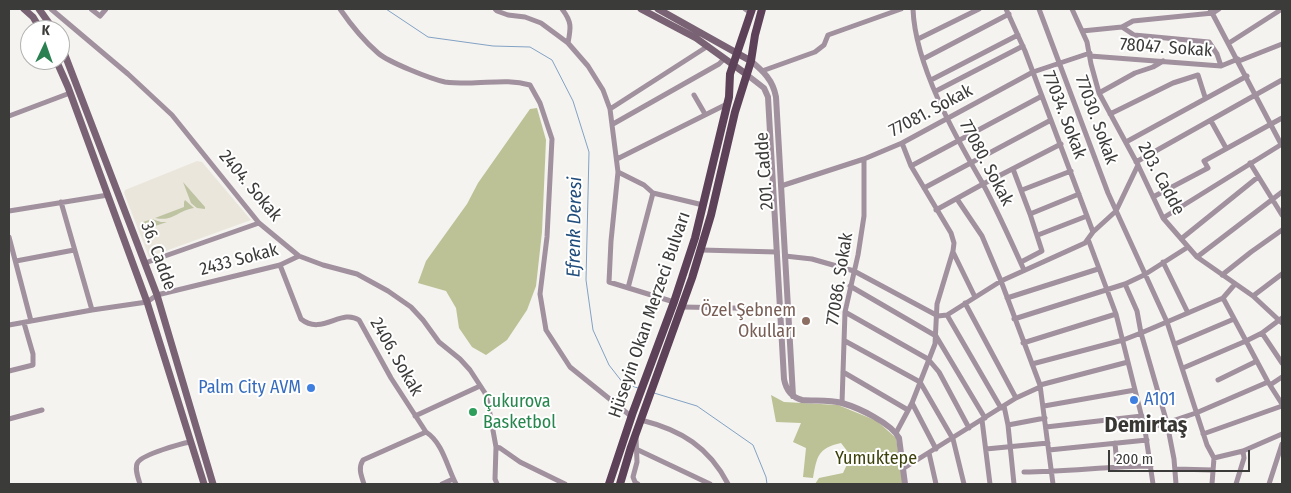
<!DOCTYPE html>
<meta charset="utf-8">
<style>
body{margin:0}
#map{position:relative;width:1291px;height:493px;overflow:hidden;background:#f4f3ef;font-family:"Fira Sans Condensed",sans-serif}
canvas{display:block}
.frame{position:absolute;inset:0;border:10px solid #3b3b39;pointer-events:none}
.north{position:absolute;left:20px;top:20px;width:50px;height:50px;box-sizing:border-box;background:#fff;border:1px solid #b1b1b0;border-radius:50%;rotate:3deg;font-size:14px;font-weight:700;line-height:20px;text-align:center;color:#3b3b39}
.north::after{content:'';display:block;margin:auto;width:18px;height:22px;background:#2b8052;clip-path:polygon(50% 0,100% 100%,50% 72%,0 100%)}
.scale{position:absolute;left:1108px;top:450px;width:142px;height:22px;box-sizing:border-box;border:2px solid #3b3b39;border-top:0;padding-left:6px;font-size:15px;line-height:18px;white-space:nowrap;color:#3b3b39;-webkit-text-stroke:4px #fff;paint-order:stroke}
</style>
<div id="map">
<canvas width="1291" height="493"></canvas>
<div class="frame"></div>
<div class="north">K</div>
<div class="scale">200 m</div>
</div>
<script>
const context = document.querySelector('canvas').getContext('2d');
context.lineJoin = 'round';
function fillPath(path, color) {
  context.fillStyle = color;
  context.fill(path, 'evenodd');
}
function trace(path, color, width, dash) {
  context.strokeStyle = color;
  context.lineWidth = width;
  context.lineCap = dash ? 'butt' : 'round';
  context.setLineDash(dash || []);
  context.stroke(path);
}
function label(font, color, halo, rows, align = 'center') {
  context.font = font + ' "Fira Sans Condensed",sans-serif';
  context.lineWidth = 4;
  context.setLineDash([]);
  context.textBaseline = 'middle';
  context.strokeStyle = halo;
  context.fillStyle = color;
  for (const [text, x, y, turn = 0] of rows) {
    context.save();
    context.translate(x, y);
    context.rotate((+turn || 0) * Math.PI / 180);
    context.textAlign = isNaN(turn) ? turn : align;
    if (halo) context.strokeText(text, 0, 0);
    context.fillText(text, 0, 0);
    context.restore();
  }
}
fillPath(new Path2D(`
 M197,161L202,162L251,220L149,257L124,193L125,190Z`), '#eae6dc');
fillPath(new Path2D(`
 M183,182L205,207V209L197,208L191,203Z
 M185,200L194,208C176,211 174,222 155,218L184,207V202Z
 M152,219L161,222H167L146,229L143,222Z`), '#bec3a2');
fillPath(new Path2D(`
 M537,108L546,140L542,232L536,286L527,310L507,340L486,355L472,347L459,328L456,308L446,291L418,283L426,261L467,204L478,183L530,109Z
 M771,395L784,402L838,405L877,421L896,438L903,484H815L819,478L843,473L851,456L841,443C818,448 817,456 813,478L803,477L806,448L793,442L801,423L776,422Z`), '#bcc295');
trace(new Path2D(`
 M386,9L428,37L493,46L530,47L552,60L573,101L589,152L586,280L593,330L609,365L623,383L638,388
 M654,393L697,406L753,445L766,477L767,484`), '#82a1c4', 1);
trace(new Path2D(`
 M51,9L128,74L172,115L259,223L299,256L323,265L357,274L388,291L411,307L423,320L439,342L460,359L470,370L485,393L488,403L496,447L495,479L497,484
 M91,9L100,16L106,9
 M340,9C351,25 363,40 378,53C388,62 431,79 445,82C452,83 461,83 468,83C490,83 509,79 530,85L540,103L552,139L547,237L540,294L546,330L570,367L632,417
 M495,9L497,11L508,15L525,17L541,23L568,43L588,66L603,90L610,109L618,172L611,241L609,282L674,302
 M562,9C572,22 571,27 568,43
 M745,9L751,13
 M913,9C915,65 955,136 983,184C998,212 1011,241 1024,270
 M1006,9L1025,51L1093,232
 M1039,9L1108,193L1167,322L1207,445L1214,458L1212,484
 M1072,9L1087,42L1091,64L1099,93L1138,165L1163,218L1197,257L1253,296L1282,323
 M1210,9L1281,144
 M1122,27L1134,35L1209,42L1217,54L1221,66
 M1082,31L1122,27L1133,21L1213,13L1219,9
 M918,39L979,9
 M1229,43L1282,9
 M1090,56L1221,66L1238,59
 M923,59L1009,14
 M1239,61L1282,44
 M762,71L815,52L824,45L828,35L901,9
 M931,80L1018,35
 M936,91L1023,46
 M1099,93L1135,73L1153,67L1163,61
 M694,95L705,114
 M610,109L708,46
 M1110,114L1173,83L1198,75L1205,97
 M9,116L70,93
 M1211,121L1226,148
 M613,124L719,64L724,59
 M1126,142L1247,76
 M617,159L727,104
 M1136,162L1282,80
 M1250,163L1282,215
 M911,166L1042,96
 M1013,169L1030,214L1042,251L1021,262
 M618,172L644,185L653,193L703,205
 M781,186L864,159L902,143L1033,72L1090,53
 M924,188L1051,120
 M1022,190L1071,171
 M1153,197L1208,168L1204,161L1282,118
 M957,199L982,236L1001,281L1040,385L1053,484
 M61,202L92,310
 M936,210L983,184L1061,144
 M9,211L108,195
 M1030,214L1079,194
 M1163,218L1282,144
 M1038,235L1087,216
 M9,237L31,321
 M1088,239L1116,314L1145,430L1153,484
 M1181,239L1258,177
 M701,250L777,252
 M953,252L975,297
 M785,256L812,259L854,271L938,316L947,315L1001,281L1085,243L1093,232L1116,211L1138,165
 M1197,257L1282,192
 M16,261L74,250
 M1163,262L1188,313
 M145,263L259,223
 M280,265L301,319C322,336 341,308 359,320L391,378L426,432C443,443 447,467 456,484
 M1222,275L1251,252L1282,230
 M1125,284L1137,311L1141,333L1167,423L1174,459L1176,484
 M850,286L936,336L985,418
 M628,288L653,193
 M1253,296L1282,274
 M1007,298L1098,269
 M1223,298L1268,382L1282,404
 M965,303L1016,398
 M683,307L780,309
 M845,312L928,359L939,372L969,428
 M947,315L1001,408
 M1014,319L1125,284L1144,275L1188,247
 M9,325L92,310L147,302L157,295L280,265L299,256
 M1262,333L1282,363
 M845,341L920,382L953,439L964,484
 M1023,343L1116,314
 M1175,344L1234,319
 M1032,364L1123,340L1141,333L1223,298L1235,284
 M1183,368L1246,341L1262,333L1282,318
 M9,371L33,365V354L24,323
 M843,372L908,410
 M1218,380L1257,361
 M1040,385L1128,362
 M1270,385L1282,377
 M842,403L845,312L858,255L864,216V159
 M912,403L936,449
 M1004,406L1008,425L1014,484
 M1044,406L1135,390
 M415,416L480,386
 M9,419L42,410
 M641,420C681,430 709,447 728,484
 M982,420L990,484
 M1008,425L1045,418
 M1046,427L1142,416
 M1145,430L1196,413L1268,382
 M896,433L912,403L935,344L937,304L953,251L954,243L951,233L911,166L902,143
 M1203,434L1282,406
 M636,437L637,462L633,477L635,482L638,484
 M1115,443L1117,466
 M496,447L500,448L520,462L565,484
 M636,449L710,484
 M986,449L1048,443
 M1049,450L1147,440
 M929,453L936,484
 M1214,458L1243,451L1282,434
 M904,468L1016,398L1040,387
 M1175,469L1213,470
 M1024,472C1067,472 1109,466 1151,466
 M140,484C138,478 134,467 138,462C144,454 180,444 190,442
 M364,484C361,475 358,468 363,460L426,432
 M442,484L453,479
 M1236,484L1244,458L1243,451
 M1269,484L1282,444`), '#a1909e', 5);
trace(new Path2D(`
 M751,61C763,71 773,80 776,97L793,396
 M746,74L764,88L768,97L784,379C786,390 791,397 802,400C815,401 830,400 842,403C859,408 891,423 899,438L905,484`), '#a1909e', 6);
trace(new Path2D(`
 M24,9L33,17L41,30
 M39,9L54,30
 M641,9L696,38L746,74
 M658,9L751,61
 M60,42L157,295L213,484
 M56,60L68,87L147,302L204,484`), '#7a6275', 7);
trace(new Path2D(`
 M609,484L633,412L674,302L695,238L729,97L730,74L752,9
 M620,484L631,447L692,278L711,215L735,112L751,61L755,35L762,9`), '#5d4158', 8);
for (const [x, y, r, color] of [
 [806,321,5,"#8d6e63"],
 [311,388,5,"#3f7fe0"],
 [1134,400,5,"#3f7fe0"],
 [473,412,5,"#2e9e5b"]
]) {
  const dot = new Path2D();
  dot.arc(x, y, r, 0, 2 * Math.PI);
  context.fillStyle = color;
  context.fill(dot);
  trace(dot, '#fff', 2);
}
label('18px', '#3b3b39', '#fff', [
 ["78047. Sokak",1166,48,4],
 ["77081. Sokak",931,111,-28],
 ["77034. Sokak",1064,115,69],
 ["77030. Sokak",1096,120,70],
 ["77080. Sokak",986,163,62],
 ["201. Cadde",765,171,-94],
 ["203. Cadde",1161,179,62],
 ["2404. Sokak",250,186,50],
 ["36. Cadde",158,256,70],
 ["2433 Sokak",239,260,-15],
 ["77086. Sokak",840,279,-81],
 ["Hüseyin Okan Merzeci Bulvarı",650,315,-71],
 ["2406. Sokak",396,357,60]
]);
label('18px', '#785e54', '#fff', [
 ["Özel Şebnem",796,311],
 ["Okulları",796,332]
], 'right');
label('18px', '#366cbe', '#fff', [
 ["Palm City AVM",301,388],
 ["A101",1144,400,"left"]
], 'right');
label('18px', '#27864d', '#fff', [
 ["Çukurova",483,402],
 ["Basketbol",483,423]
], 'left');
label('18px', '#3d410b', '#fff', [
 ["Yumuktepe",876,459]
]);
label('italic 19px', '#214d7c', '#fff', [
 ["Efrenk Deresi",575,227,-89]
]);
label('bold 22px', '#383734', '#fff', [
 ["Demirtaş",1146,426]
]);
</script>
